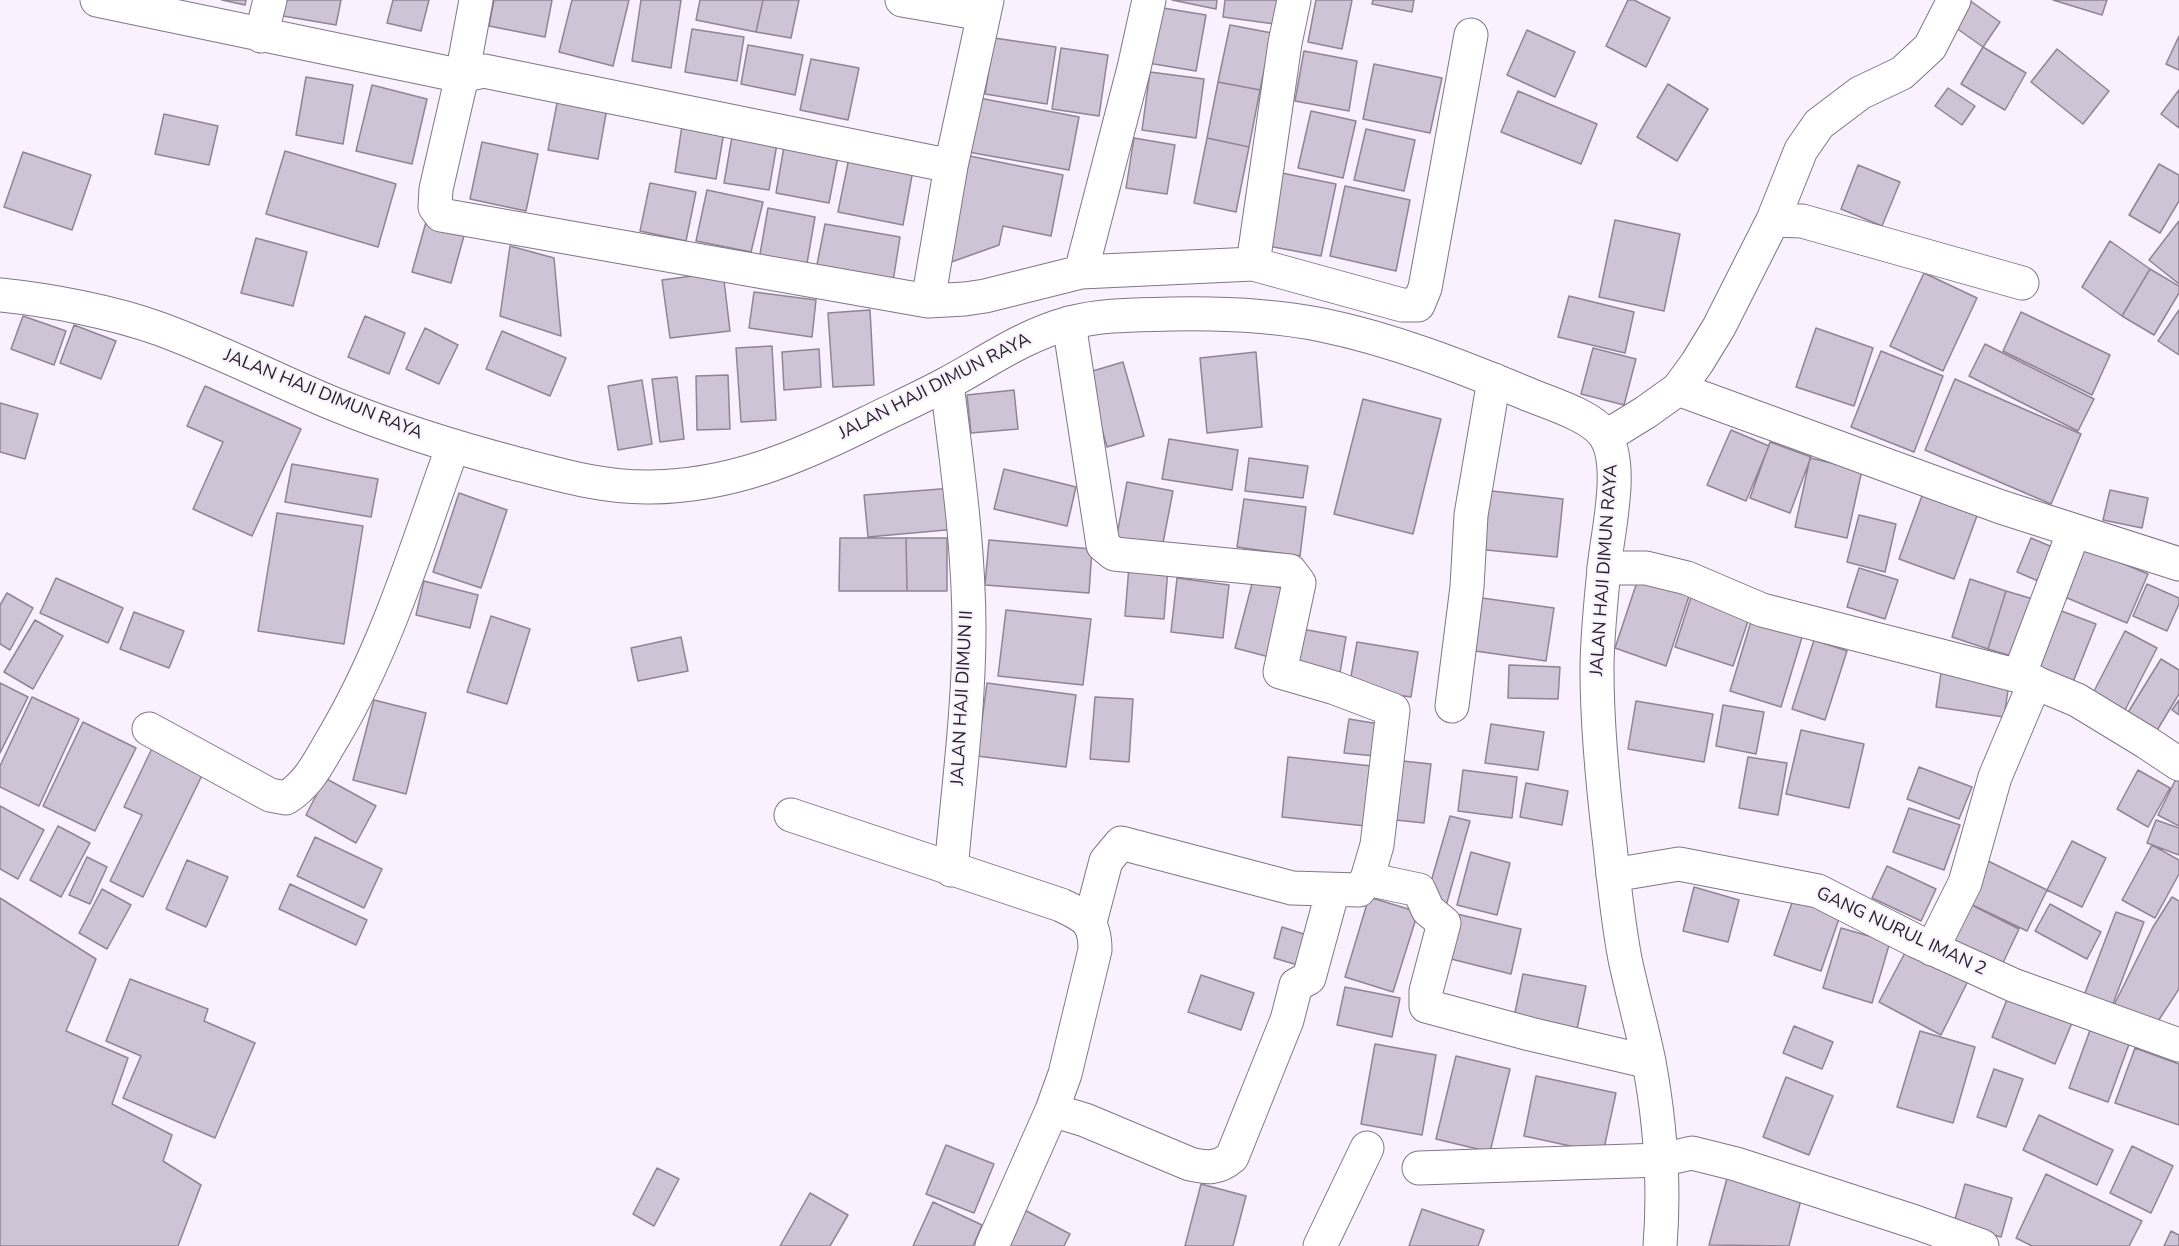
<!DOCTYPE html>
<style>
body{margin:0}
canvas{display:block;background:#f9f1fd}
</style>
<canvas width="2179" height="1246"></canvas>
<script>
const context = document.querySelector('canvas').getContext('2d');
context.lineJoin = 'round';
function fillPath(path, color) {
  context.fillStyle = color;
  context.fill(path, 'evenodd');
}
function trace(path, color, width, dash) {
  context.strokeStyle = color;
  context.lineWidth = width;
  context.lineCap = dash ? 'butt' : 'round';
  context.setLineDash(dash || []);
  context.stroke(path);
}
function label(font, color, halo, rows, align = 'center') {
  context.font = font + ' "Nunito Sans",sans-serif';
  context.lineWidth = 4.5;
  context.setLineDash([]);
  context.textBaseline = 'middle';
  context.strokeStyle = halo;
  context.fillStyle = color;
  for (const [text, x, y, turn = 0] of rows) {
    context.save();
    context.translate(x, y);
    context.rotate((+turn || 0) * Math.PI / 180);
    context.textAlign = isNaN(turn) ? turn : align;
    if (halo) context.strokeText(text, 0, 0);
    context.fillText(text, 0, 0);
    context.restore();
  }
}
const building = new Path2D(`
 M222,0H246L245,5Z
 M286,0H341L336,25L283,16Z
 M393,0H429L421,31L387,23Z
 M494,0H552L545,37L489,26Z
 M572,0H629L613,66L559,52Z
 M641,0H681L671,68L632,61Z
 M700,0H763L756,32L696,20Z
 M763,0H799L791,38L756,32Z
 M1172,0H1217L1216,9Z
 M1225,0H1286L1282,25L1223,17Z
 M1316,0H1352L1342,49L1308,42Z
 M1373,0H1414L1412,12L1372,4Z
 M1628,0H1634L1670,18L1646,67L1606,46Z
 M1969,0L2000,22L1983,47L1952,25Z
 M2053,0H2107L2102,15Z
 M1157,7L1206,15L1196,71L1148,63Z
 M1230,25L1272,33L1260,90L1218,82Z
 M692,29L744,37L737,81L685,72Z
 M1527,30L1575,52L1555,97L1507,75Z
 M2179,36V70L2166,64Z
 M994,38L1056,47L1047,104L985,94Z
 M748,45L803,55L795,95L741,84Z
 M1983,47L2026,73L2005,110L1961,84Z
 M1061,48L1108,55L1099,116L1052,109Z
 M2057,49L2109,91L2083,124L2031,82Z
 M1304,51L1357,61L1349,111L1295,101Z
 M811,59L859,68L848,120L800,110Z
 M1374,64L1442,78L1430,133L1363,119Z
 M1150,72L1204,79L1196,138L1142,130Z
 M306,77L353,85L343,144L296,135Z
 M1218,82L1260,90L1249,147L1207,138Z
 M1668,84L1708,109L1677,161L1637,137Z
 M372,85L427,99L412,164L356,151Z
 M1948,88L1975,106L1962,125L1935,106Z
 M2179,90V128L2161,114Z
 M1518,91L1597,124L1581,164L1501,132Z
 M558,98L607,108L598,159L548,150Z
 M979,98L1079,117L1069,170L968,152Z
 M1311,111L1356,121L1343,178L1298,168Z
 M164,114L218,126L209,165L155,154Z
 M683,119L725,126L716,179L675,172Z
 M1366,129L1415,140L1404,191L1354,180Z
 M733,131L778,138L769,190L724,183Z
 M1134,138L1175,145L1167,194L1126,188Z
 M1207,138L1249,147L1236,212L1194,203Z
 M785,141L839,151L829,203L776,193Z
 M482,142L538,154L526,211L470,199Z
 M285,151L396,184L378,247L266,214Z
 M23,152L91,175L72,230L4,207Z
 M965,155L1063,175L1051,236L1003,226L999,245L943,265Z
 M849,158L913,170L903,225L838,212Z
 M2159,164L2179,175V201L2160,233L2129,215Z
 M1858,165L1900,182L1882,226L1841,209Z
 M1277,172L1336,184L1321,256L1263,245Z
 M650,183L696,192L686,241L640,231Z
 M1345,186L1410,200L1396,271L1330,256Z
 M707,190L763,202L751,252L696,241Z
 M768,208L815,217L806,269L759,260Z
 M1615,220L1680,234L1664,311L1599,297Z
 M2179,221V284L2149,260Z
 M426,222L465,232L451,283L412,272Z
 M825,224L900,237L892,288L815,275Z
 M256,238L307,252L293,306L241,293Z
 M2110,241L2150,269L2122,316L2082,287Z
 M510,246L554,258L561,336L500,316Z
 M2150,269L2179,286V293L2154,335L2122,316Z
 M723,272L730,331L670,338L662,280Z
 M1924,273L1977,298L1943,371L1890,346Z
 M754,292L816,300L812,337L749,328Z
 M1569,296L1634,312L1625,353L1558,337Z
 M870,310L874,385L833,387L828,313Z
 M2179,310V355L2158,341Z
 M2021,312L2110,355L2092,395L2003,351Z
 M23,316L66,331L54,365L11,349Z
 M365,316L405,333L389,374L348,357Z
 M74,325L116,341L101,379L60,363Z
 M425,328L458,345L439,384L406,369Z
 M1816,328L1873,348L1854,406L1796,387Z
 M502,331L566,358L550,396L486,369Z
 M1985,344L2094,399L2078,431L1969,376Z
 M772,346L776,420L741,422L736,348Z
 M1593,348L1636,359L1624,405L1581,394Z
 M819,349L821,387L784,390L782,352Z
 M1881,351L1943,376L1914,452L1851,427Z
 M1256,352L1262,427L1207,433L1200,358Z
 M1123,362L1144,436L1107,447L1086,373Z
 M728,375L730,429L697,430L696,376Z
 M677,377L684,439L660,442L652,379Z
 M1955,379L2081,434L2051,504L1925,450Z
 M642,380L652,444L618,450L608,386Z
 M205,386L301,429L252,536L193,509L223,442L187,426Z
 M1014,390L1018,429L971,433L967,395Z
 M1363,399L1441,419L1413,534L1334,514Z
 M0,403L38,414L25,459L0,452Z
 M1731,430L1769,446L1746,501L1707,485Z
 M1169,439L1238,450L1232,490L1162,479Z
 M1770,442L1811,457L1790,513L1750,498Z
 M1249,458L1308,466L1303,498L1245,491Z
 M1810,458L1862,470L1847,538L1795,527Z
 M292,464L378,479L371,517L285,502Z
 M1004,469L1076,487L1067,526L994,509Z
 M1127,482L1173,491L1162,548L1116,540Z
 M953,488L957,529L868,537L864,495Z
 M1483,490L1563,499L1557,557L1476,549Z
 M2110,490L2148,498L2142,528L2103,520Z
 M459,493L507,510L481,588L433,572Z
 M1923,493L1978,513L1954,579L1899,559Z
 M1244,499L1306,507L1300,556L1237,547Z
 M277,513L363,526L344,644L258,631Z
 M1859,515L1896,524L1885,572L1847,562Z
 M840,538H906L907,591H839Z
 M906,538H947V591H907Z
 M2031,538L2057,549L2043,583L2017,572Z
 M989,540L1092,549L1089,593L985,585Z
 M2081,546L2148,574L2127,623L2060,595Z
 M1129,566L1168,568L1164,619L1125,616Z
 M1859,568L1898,580L1885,619L1847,607Z
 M1639,576L1690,593L1666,666L1615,648Z
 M56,578L123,608L108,643L40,613Z
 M1177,578L1229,585L1223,638L1171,632Z
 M1970,579L2006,591L1988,649L1952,637Z
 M1253,580L1292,591L1273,658L1235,648Z
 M424,581L478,595L470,628L416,615Z
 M2147,584L2179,598V604L2167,631L2133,616Z
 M2006,591L2033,599L2015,657L1988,649Z
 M7,593L33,608L10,650L0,644V605Z
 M1692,594L1751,612L1733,666L1675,647Z
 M1482,598L1554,608L1546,661L1475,651Z
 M2051,607L2096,624L2069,692L2024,674Z
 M1006,610L1091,619L1083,685L998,676Z
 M134,612L184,631L169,668L120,649Z
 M491,616L530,629L507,704L467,692Z
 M1752,618L1803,634L1781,707L1730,691Z
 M35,620L63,636L33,689L4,672Z
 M1291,627L1346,637L1339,679L1284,669Z
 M2125,631L2157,648L2123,714L2091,697Z
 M681,637L688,671L638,681L631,648Z
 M1814,640L1847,651L1825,720L1792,709Z
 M1357,642L1418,652L1411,697L1349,688Z
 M2161,659L2179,670V694L2156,732L2127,714Z
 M1509,665L1560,667L1558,699L1508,698Z
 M1942,666L2010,677L2004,717L1936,707Z
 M0,683L28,697L0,753Z
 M987,683L1076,695L1066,767L977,756Z
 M32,697L79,719L39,806L0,787V766Z
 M1095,697L1133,699L1129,762L1090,759Z
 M374,700L426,713L406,794L353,780Z
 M2179,700V715L2172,710Z
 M1636,701L1713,714L1704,762L1628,749Z
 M1723,705L1764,712L1756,754L1716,746Z
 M1349,719L1379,724L1375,756L1344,753Z
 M83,722L136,748L95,831L43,806Z
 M1491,724L1544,732L1538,770L1485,763Z
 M1801,730L1864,744L1849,808L1786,794Z
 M156,740L207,765L143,897L110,881L142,815L124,807Z
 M1288,757L1381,767L1375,827L1282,817Z
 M1748,757L1787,763L1778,815L1739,808Z
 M1393,760L1431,764L1424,823L1386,819Z
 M1919,767L1972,787L1959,819L1907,799Z
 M1463,770L1517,777L1512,818L1458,811Z
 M2138,770L2170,788L2148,827L2117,809Z
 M2177,777L2179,778V826L2158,815Z
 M325,778L376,806L356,843L306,815Z
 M1526,783L1568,791L1562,825L1520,817Z
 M0,806L44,830L18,879L0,869Z
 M1909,808L1960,825L1944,870L1893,852Z
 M1450,816L1470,821L1446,906L1426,899Z
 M2156,820L2179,828V855L2147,843Z
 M58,826L90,843L61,897L30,880Z
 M315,837L382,869L364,908L297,876Z
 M2072,841L2106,858L2082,907L2047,890Z
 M2152,845L2179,860V874L2155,918L2122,900Z
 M1471,852L1510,863L1497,915L1457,905Z
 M87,857L107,867L90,904L69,895Z
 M1980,857L2047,890L2027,931L1960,899Z
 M187,860L228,877L206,927L166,909Z
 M1887,866L1936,889L1921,921L1872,898Z
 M290,884L367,920L356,945L279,909Z
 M1694,887L1739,900L1728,942L1683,931Z
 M102,889L131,905L107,949L79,933Z
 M1795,894L1842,910L1821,971L1774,955Z
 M1369,897L1418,912L1393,992L1345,977Z
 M2172,897L2179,901V989L2151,1032L2113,1007L2153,927Z
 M0,898L96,959L66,1031L128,1058L112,1104L172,1135L163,1161L201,1185L178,1246H0Z
 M1960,899L2019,929L2001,967L1941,937Z
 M2050,904L2101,932L2087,959L2035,931Z
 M2116,912L2144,922L2111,1009L2083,998Z
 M1457,914L1521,929L1511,974L1447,958Z
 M1282,927L1313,937L1304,967L1274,958Z
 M1841,928L1890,942L1872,1003L1823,988Z
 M1907,949L1968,981L1941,1035L1879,1002Z
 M1523,974L1586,986L1576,1034L1513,1022Z
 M1201,975L1254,993L1241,1030L1188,1012Z
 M130,979L208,1009L204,1021L255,1043L215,1138L123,1098L141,1056L106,1041Z
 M1345,987L1400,998L1392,1037L1337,1025Z
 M2010,992L2074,1018L2055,1064L1992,1037Z
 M2093,1022L2132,1036L2108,1102L2069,1088Z
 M1794,1026L1833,1042L1822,1069L1783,1053Z
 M1920,1031L1975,1047L1953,1123L1897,1107Z
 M1375,1044L1436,1055L1422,1135L1361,1124Z
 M2135,1048L2179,1064V1125L2115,1103Z
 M1456,1056L1510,1069L1490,1152L1436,1139Z
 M1994,1069L2023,1079L2006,1127L1977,1117Z
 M1536,1076L1616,1093L1603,1153L1524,1136Z
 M1786,1077L1833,1096L1809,1155L1763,1137Z
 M2039,1115L2113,1150L2097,1185L2023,1150Z
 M946,1145L994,1164L974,1213L926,1194Z
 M2132,1146L2173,1166L2151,1213L2110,1193Z
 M657,1168L679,1179L654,1226L633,1214Z
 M1729,1171L1803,1192L1789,1246L1709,1245Z
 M2046,1174L2142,1221L2129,1246H2032L2016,1238Z
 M1201,1184L1246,1196L1233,1246H1185Z
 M1965,1184L2012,1198L2001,1237L1954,1223Z
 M810,1193L848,1215L830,1246H780Z
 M933,1202L982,1225L973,1246H913Z
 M1017,1206L1070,1234L1064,1246H997Z
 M1422,1209L1484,1230L1478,1246H1409Z
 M2171,1231L2179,1235V1246H2164Z`);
fillPath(building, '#cfc3d6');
trace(building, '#908496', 1.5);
const street = new Path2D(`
 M97,0L462,76L484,71L951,166
 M476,0L462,76L436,189L435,207L441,215L928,301L965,299L985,296L1081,272L1253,264L1402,305H1418L1425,288L1471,35
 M902,0L983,14
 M261,36L270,0
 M1773,220L1802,221L2022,283
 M1253,264L1285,43L1294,0
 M1081,272L1134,68L1149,0
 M928,301L951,166L987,0
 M1069,323L1103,545L1114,554L1290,571L1299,583L1280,672L1335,688L1393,710L1377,845L1367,879
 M947,384C957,465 969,547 969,629C969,709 958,790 951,870
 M1678,389L1697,363L1719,327L1773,220L1801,150L1819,124L1860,93L1902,73L1930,47L1954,0
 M1607,436L1646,412L1678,389L2001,507L2179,564
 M1604,568H1646L1687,578L1762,610L2019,676L2077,700L2146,742L2179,764
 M2019,676L2074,531
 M1452,706L1467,587L1471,515L1494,380
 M149,729L270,795L286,798C310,783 319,761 333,738C387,647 417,545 453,446
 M791,815L1061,905C1086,917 1095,921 1095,950L1065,1074L1052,1110L992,1246
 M1613,875L1679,864L1818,891L1916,941L2013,985L2179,1045
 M1090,922L1106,861L1121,843L1292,888L1359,890L1367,879L1419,890L1428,910L1444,923L1426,991V1006L1530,1034L1649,1062
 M1932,949L1965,883L1995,777L2035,682
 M1052,1110L1085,1120L1190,1164C1207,1168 1218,1169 1232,1157L1287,1020L1296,985L1309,978L1333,890
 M1419,1168L1661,1160L1692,1153L1736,1164L1915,1222L1982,1246
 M1320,1246L1367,1148`);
const secondary = new Path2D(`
 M0,295C50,300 113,312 160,329C220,351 276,380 334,404C393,428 453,447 514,463C560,475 604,488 651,487C730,486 797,458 867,423C893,410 920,398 946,384C987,362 1024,335 1070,323C1103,314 1137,315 1171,314C1221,313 1272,315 1322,325C1391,339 1460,366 1525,393C1548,403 1588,414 1603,433C1626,461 1607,534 1604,569C1601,602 1597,636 1597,670C1597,729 1603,788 1610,846C1614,884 1618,922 1625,959C1632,992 1641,1024 1648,1057C1660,1119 1665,1183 1660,1246`);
trace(street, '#817687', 35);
trace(secondary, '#817687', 35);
trace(street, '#fff', 33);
trace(secondary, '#fff', 33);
label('18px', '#29242c', '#f9f1fd', [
 ["JALAN HAJI DIMUN RAYA",935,387,-27],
 ["JALAN HAJI DIMUN RAYA",323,395,22],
 ["JALAN HAJI DIMUN RAYA",1605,570,-86],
 ["JALAN HAJI DIMUN II",963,698,-87],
 ["GANG NURUL IMAN 2",1901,932,25]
]);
</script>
